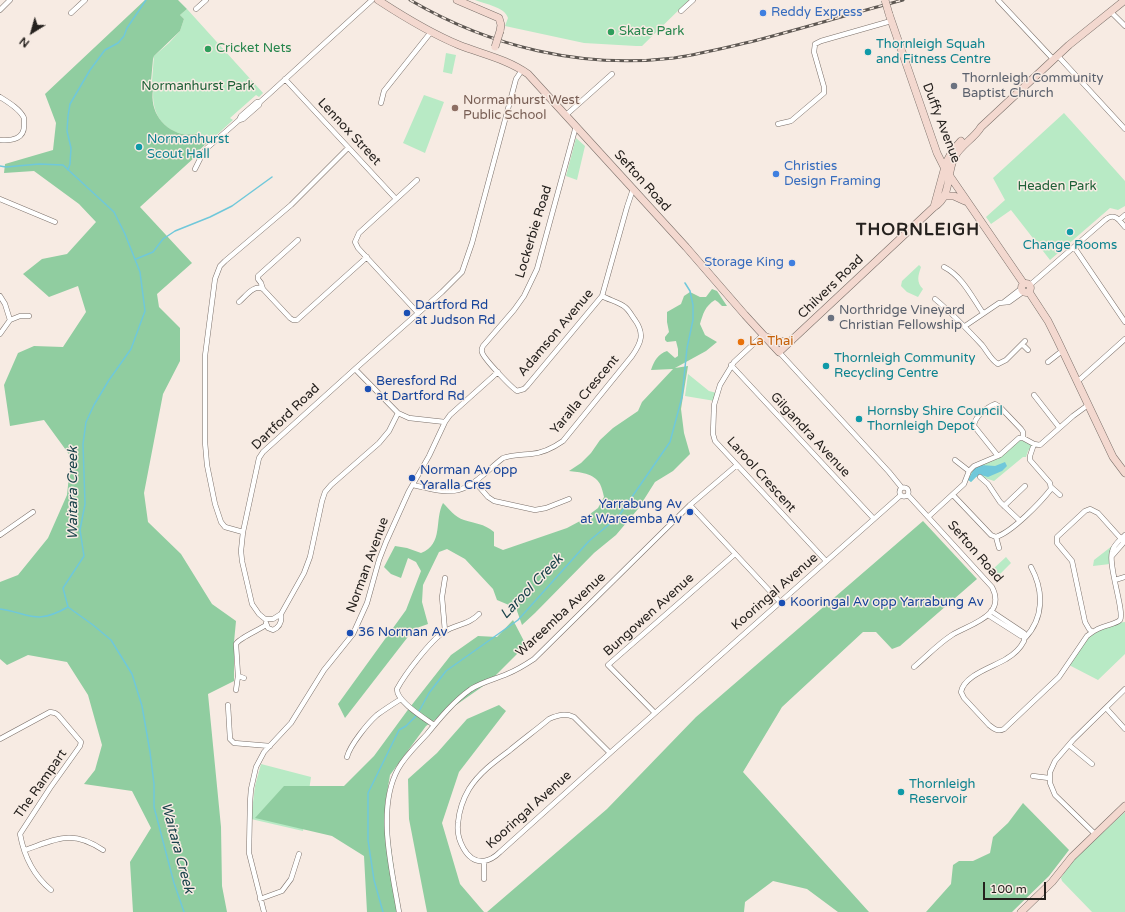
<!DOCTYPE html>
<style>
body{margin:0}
#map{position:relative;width:1125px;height:912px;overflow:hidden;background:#f7ebe3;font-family:"Varela Round",sans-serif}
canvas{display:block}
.north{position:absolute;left:12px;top:12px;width:40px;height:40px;-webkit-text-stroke:3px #f7ebe3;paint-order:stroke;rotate:217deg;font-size:11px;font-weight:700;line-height:16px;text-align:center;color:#25211e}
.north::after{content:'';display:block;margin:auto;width:14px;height:18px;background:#25211e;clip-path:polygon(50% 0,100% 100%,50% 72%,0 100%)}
.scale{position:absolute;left:983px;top:882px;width:63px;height:18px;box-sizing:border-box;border:2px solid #25211e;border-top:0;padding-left:5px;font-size:12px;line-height:14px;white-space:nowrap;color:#25211e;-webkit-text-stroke:3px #f7ebe3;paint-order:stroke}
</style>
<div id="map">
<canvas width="1125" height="912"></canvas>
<div class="north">N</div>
<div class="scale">100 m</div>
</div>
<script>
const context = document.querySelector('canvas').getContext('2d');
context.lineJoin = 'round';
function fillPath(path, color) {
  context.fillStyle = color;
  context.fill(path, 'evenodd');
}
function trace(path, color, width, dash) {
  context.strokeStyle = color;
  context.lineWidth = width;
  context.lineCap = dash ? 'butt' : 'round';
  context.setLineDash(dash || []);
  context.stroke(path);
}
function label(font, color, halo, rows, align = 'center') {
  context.font = font + ' "Varela Round",sans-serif';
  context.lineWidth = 3;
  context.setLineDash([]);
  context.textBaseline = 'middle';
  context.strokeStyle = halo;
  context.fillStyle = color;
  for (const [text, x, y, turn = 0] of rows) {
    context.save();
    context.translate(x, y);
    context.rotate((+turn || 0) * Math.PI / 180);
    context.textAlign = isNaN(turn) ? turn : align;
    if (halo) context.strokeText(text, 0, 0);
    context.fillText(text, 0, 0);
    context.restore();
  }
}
fillPath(new Path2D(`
 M475,0H689L642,46H636L584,43L505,26L508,18C505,7 485,4 475,0Z
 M187,9L263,93L259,97L256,95L230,118L233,120L209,142C206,140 202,135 198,134C193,133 188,136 182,134C159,128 150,108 154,85L152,81L154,56L169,43L180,31L184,19L180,15Z
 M446,53L456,55L452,74L443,72Z
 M424,95L444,102L425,153L403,143Z
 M1064,113L1125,181V206L1118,210L1110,208L1050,260L1011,210L991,224L986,217L1005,200L993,178Z
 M576,138L585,146L577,180L566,176Z
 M919,265L921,267C918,276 916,282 923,289L918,297L907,292L901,286L902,281Z
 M688,374L709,391L717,393L715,401L685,396Z
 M1021,438L1033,445L1028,451L1026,457H1023L994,481L985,478L981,475L976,477L971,482L967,479L970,471L976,466L990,461Z
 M1112,546L1113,547L1109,556L1110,564L1093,566L1094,560Z
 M1006,557L1011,563L999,575L993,569Z
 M1125,622V654L1098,680L1069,665C1075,656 1082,644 1090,636C1098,628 1114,623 1125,622Z
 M261,764L311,777L303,831L251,819L255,786Z
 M1125,812V912H1092L1062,881L1061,878L1072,861Z`), '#b8eac5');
fillPath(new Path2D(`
 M145,0H178L187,9L180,15L184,19L180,31L154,56L153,59L151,81L154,85C148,107 160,128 182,134C187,135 193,134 198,134L208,142L194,155L195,157L140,207L192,263L157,294L159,307L180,328V361L163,394L144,493L148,522L181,554L212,604L236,621L234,642V681L208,694L221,827L222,886L227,912H133L130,862L151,828L132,791L84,784L95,770L102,745L88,695L67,662L28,655L7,665L0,659V582L18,575L48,538L67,495L71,457L44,420L10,426L4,385L18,353L34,346L63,347L86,312L78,286L49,297L23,274L42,259L67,254L96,222L79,204L34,171L4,173L5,164L53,150L56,123L45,94Z
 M712,289L717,291L727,306H722L718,302L715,300C705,306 703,314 700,324L705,335L717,342L706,351L675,368L688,366L681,409L684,433L690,454L673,471L655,482L638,509L616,535L594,553L535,613L522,625L516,608L497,600L493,589L465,559L447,549L439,552L423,585L422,602L428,624L414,629L345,718L338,704L406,610L421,571L416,562L408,558L401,578L391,574L384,567L395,546L407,548L421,553C444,544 434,520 443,503C449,509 455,517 464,520C476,524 483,523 494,532V546L503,550L567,528L582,520L598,508L604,497C603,493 602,488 600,484C594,473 579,472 569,471L581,463L591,453L600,440L613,428L638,411L642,402L673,369L651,370C654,361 658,354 667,351L675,358L678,356V349L676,341L667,342L665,340V337L669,332L667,322V312L681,304L684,296L690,292L700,297H706Z
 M923,521L977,579L900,646L892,649L876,632H863L782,707L743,772L869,912H838L807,889L773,881L745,902L744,912H487L607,809L696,717Z
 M513,620L526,645L489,682L426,726L390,775L385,805L400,912H367L364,856L332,836L255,818L284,786H344L374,756L407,711L451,655L478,636L497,637Z
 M499,705L506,711L459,772L442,823L460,884L484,912H427L409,819L408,779L437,753L467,719Z
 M1023,803L1069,850L1049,876L1012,912H926L951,884L953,865L959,861H973L990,853L993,837L1008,823Z`), '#90cda0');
fillPath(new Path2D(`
 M1005,462L1007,466L1002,471L988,477L981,475L976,477L971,482L968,480L975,467L981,465L995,466Z`), '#70c8da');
trace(new Path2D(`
 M0,166L6,167L39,164L63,165L114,212L125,234L140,272L145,311L131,349L109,380L94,405L86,422L83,444L85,504L80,530L84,556L63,588L68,607L93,625L111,640L132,674L142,706L150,752L154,784V807L174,883L184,912
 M68,170L70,164L71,148L67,131L68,116L70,104L90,70L105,50L118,43L124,36L127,28L146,0
 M136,259L153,252L163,239L175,231L210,217L232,206L272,177
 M0,609C32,614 36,625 68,607
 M383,912L374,880L368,840V793L399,730L406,726L417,715L429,693L446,671L518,620L589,541L618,517L670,442L682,397L687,348L693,320V305L690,291L685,283`), '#70c8da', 1.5);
const street = new Path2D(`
 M998,0L1054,60
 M196,9L206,0
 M0,10L10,0
 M681,11L693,0
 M1110,11L1125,26
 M71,13L85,0
 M1058,56L1125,129
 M285,79L396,199
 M0,97C8,102 20,109 24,118C24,119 24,123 24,124C25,139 12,141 0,140
 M381,103L384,91L431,32
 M566,115L612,74
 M239,120L243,119L259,105L260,102
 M778,124L791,121L824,93V87L814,52L815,44L821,41L891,21
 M576,126L537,269L524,296L514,310L483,346C482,349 481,349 482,352C483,358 511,387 517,391L524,389L527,386L602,296L627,207L633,189
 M195,169L203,153L207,148L239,120L241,116L257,102H260L269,94L372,0
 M417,180L359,233L355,242L358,248L418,313
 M0,199L55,222
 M1119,220L1125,227
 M1074,247L1125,322
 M944,267C962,276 972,297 983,313
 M1030,285L1105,220C1110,216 1114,215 1119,220L1125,215
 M263,289L261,283L258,279V276L298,240
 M0,296L5,304L10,320L0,334
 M935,299C952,313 967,329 982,345C987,351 991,360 998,364L1006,360L1025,341
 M239,302C246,296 254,284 263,289L290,318L293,320H297L367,257
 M1004,302L1022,288
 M10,320L20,316H29
 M965,326L999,303L1009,302L1023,292
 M763,335L734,362L720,385L714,405L713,434L715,441L826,561
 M1022,344L1028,350
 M779,352L889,472L902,488
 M1048,362L1062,351
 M731,365L874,519
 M355,369L398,413L409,418L445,422
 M1077,382L1125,339
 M1034,395L1059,427
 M398,413L389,431L379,443L331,485L325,492L322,501L310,557L304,573L281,614L273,619H265L259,614L252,604L242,561L241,551L243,532L259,458L263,452L355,369L442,292L462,272L472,243L516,79L522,70
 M998,456L974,426C974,417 987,407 995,404L1000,407L1021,429L1023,432V438
 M955,460L969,471
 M980,477L988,484L1000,502L1020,521
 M475,482L488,497L494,501L535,510L546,508L569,499
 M413,485C430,489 452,496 468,486C481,479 491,467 503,458C512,455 521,455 531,454C543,453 553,448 563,441L632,356C641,343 645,334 635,320C632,316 629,310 625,307C619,302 609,300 602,296
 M1051,487L1060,495
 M899.5 492a4.5 4.5 0 1 1 9 0a4.5 4.5 0 1 1-9 0Z
 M908,495L992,587C1007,616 970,624 952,635C938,644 927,656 914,667
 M953,495L991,535L996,537C1012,532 1040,503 1051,489L1050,483L1030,460V456L1034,444
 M690,505L780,602
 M1004,506L1025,486
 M928,517L964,484L969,471L974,466L1000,455L1019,438H1023L1034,444L1040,445L1073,416L1088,405
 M243,532L225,527L221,522L215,504L207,465L205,442V356L215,279L220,266L225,261L291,205L348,148
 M0,535L33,512
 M996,537L999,548
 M1112,556L1125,541
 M1115,580L1125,577
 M991,611L1024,633V641C1020,649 1013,655 1006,659C993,667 964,675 961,692L964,698L989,725C994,729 998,732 1004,729L1059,677L1087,636C1091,633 1095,630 1100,628C1106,625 1116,624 1120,620C1125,612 1108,567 1112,552C1113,545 1120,540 1125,535
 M988,615L1021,636H1024
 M266,623L268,628L273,630C280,627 282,621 281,614
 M445,631L442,597L445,578
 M1092,632L1089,629L1085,622L1072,561L1057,543V537L1085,511L1090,509L1098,513L1124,542
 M1025,638C1044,618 1044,591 1031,567
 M238,676L244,678
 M236,690L238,676L236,644C239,638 259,630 266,625
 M228,705L230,739L234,743L270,746
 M1106,708L1125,729
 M654,712L608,665L735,554
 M434,725C424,718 396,701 397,689C405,674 431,640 444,632C456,624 469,625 479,614
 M0,739L50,712L55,713L58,715L81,742L80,746L50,788L20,834C24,856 34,876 51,890
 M1069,745L1092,764
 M610,753L500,852C496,856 490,860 484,861C466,863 456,838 458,823C459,812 463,799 469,789C479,773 494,762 509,751C522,740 536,730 549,719C558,715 565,713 574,717L610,753L901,495
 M347,757C350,745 368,723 377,715C385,709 393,704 401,699
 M1033,776L1049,778
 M1095,834L1055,795L1050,783V772L1055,761L1073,740L1125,689
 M25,850C57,839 72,829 103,850
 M484,861V879
 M260,899L282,891L291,879L299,854
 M264,912L249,853L250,802L251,789L256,767L264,752L291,723L324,670L353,634L367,603L379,560L386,542L409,491L429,456L445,422L450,415L498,372
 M399,912C392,870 376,809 398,769C405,756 417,745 427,734C440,718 454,701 471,689C482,682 495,679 507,674C517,670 525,665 534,659L690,505L737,465`);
const secondary = new Path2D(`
 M378,0C404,17 430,33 459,45C482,54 507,59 528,74L686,247L745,315L779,352L934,207C952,196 946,175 954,158C960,145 974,139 981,127L1069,45L1125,0
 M457,0L499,18L501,25L500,31
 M889,14L937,153L945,169L1024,284
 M944,196H954L965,201
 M934,207L946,163L953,150L961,141
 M1021.5 288a4.5 4.5 0 1 1 9 0a4.5 4.5 0 1 1-9 0Z
 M1029,292L1048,321L1057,339L1113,457L1125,473
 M767,337L775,341H791
 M1021,912L1052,882L1072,857L1125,806`);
trace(street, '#7b706a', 5.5);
trace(secondary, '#7b706a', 8);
trace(street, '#fff', 4.5);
trace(secondary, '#f3d8cf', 7);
const rail = new Path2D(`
 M410,0C490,47 582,69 674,58C701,54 728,47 754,41C804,28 853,13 903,0`);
trace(rail, '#5d5752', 3);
trace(rail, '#f7ebe3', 1.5, [4.5]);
const secondaryBridge = new Path2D(`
 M885,0L889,14
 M495,47L500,31`);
trace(secondaryBridge, '#7b706a', 8, []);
trace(secondaryBridge, '#f3d8cf', 7);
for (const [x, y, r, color] of [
 [763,13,4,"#3f7fe0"],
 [611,32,4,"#2e9e5b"],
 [208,49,4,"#2e9e5b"],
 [868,52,4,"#0f9aa8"],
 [954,86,4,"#6b7280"],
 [455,108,4,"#8d6e63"],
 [139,147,4,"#0f9aa8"],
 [776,174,4,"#3f7fe0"],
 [1070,232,4,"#0f9aa8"],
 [792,263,4,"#3f7fe0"],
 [407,313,4,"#1a4fb4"],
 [831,318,4,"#6b7280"],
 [741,342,4,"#e8710a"],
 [826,366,4,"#0f9aa8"],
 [368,389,4,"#1a4fb4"],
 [859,419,4,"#0f9aa8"],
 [412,478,4,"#1a4fb4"],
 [690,512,4,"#1a4fb4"],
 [782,603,4,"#1a4fb4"],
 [350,633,4,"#1a4fb4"],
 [901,792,4,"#0f9aa8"]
]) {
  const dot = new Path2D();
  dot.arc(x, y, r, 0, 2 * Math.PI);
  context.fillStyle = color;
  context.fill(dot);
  trace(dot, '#f7ebe3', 1.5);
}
label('13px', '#366cbe', '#f7ebe3', [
 ["Reddy Express",771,13],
 ["Christies",784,167],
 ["Design Framing",784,182],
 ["Storage King",784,263,"right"]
], 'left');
label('13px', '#27864d', '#f7ebe3', [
 ["Skate Park",619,32],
 ["Cricket Nets",216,49]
], 'left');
label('13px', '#0d838f', '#f7ebe3', [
 ["Thornleigh Squah",876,45],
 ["and Fitness Centre",876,60],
 ["Normanhurst",147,140],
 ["Scout Hall",147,155],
 ["Change Rooms",1070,246,"center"],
 ["Thornleigh Community",834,359],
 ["Recycling Centre",834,374],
 ["Hornsby Shire Council",867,412],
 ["Thornleigh Depot",867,427],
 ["Thornleigh",909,785],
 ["Reservoir",909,800]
], 'left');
label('13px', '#5b616d', '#f7ebe3', [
 ["Thornleigh Community",962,79],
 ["Baptist Church",962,94],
 ["Northridge Vineyard",839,311],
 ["Christian Fellowship",839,326]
], 'left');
label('13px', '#1e6037', '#f7ebe3', [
 ["Normanhurst Park",198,87],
 ["Headen Park",1057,187]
]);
label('13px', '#785e54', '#f7ebe3', [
 ["Normanhurst West",463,101],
 ["Public School",463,116]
], 'left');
label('13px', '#25211e', '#f7ebe3', [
 ["Duffy Avenue",941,123,69],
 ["Lennox Street",349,132,47],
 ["Sefton Road",642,181,48],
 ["Lockerbie Road",534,232,-73],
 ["Chilvers Road",831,287,-44],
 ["Adamson Avenue",556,333,-50],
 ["Yaralla Crescent",585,395,-50],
 ["Dartford Road",286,417,-44],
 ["Gilgandra Avenue",810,435,47],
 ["Larool Crescent",761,475,48],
 ["Sefton Road",975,552,49],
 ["Norman Avenue",368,565,-70],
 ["Kooringal Avenue",775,592,-41],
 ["Wareemba Avenue",561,615,-43],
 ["Bungowen Avenue",649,615,-42],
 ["The Rampart",41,784,-55],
 ["Kooringal Avenue",529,810,-42]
]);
label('13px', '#164399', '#f7ebe3', [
 ["Dartford Rd",415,306],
 ["at Judson Rd",415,321],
 ["Beresford Rd",376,382],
 ["at Dartford Rd",376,397],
 ["Norman Av opp",420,471],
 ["Yaralla Cres",420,486],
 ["Yarrabung Av",682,505,"right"],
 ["at Wareemba Av",682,520,"right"],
 ["Kooringal Av opp Yarrabung Av",790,603],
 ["36 Norman Av",358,633]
], 'left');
label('13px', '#c56008', '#f7ebe3', [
 ["La Thai",749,342]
], 'left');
label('italic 14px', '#1a434b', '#f7ebe3', [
 ["Waitara Creek",73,493,-90],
 ["Larool Creek",532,587,-46],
 ["Waitara Creek",177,848,75]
]);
context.letterSpacing = '1px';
label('bold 17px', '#25211e', '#f7ebe3', [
 ["THORNLEIGH",918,231]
]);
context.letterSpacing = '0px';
</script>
